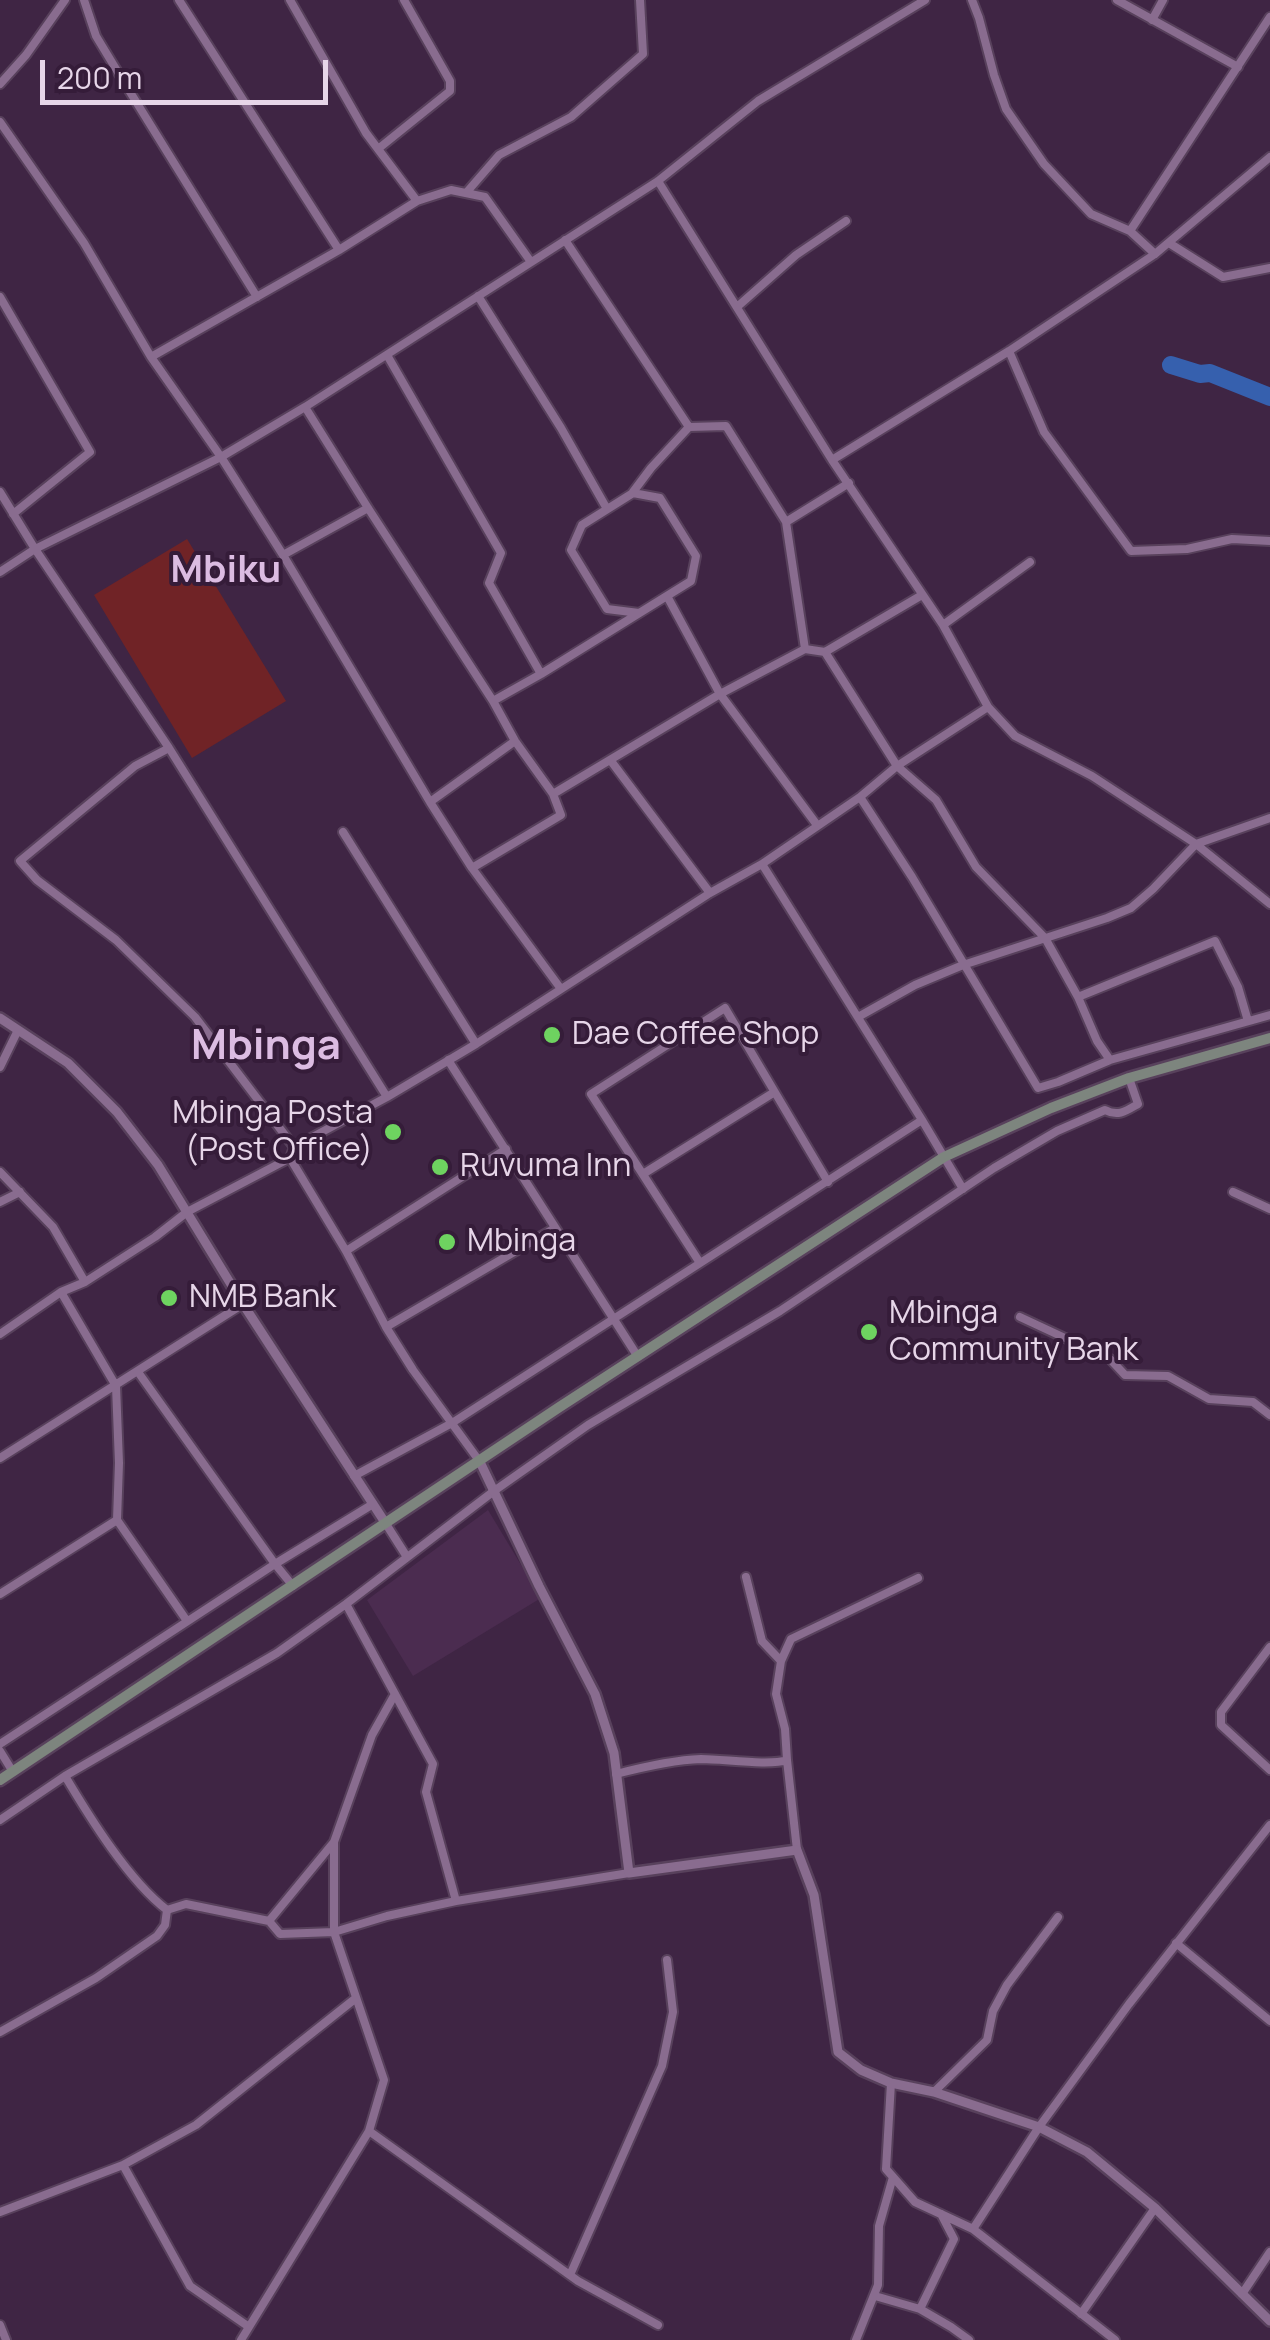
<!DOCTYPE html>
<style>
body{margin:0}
#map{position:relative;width:1270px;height:2340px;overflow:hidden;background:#3f2544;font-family:Manrope,sans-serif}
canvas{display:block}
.scale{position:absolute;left:40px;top:60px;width:288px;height:45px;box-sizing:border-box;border:5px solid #e7d6e9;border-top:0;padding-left:12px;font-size:30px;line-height:35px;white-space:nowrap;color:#e7d6e9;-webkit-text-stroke:8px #351c39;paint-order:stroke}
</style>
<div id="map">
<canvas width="1270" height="2340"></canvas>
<div class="scale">200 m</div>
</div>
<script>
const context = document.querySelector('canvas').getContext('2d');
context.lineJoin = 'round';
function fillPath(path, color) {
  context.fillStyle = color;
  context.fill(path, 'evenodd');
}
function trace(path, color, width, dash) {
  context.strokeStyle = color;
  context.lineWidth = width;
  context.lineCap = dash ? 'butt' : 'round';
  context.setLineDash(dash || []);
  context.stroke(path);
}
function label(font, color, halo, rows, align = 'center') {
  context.font = font + ' Manrope,sans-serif';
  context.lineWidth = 8;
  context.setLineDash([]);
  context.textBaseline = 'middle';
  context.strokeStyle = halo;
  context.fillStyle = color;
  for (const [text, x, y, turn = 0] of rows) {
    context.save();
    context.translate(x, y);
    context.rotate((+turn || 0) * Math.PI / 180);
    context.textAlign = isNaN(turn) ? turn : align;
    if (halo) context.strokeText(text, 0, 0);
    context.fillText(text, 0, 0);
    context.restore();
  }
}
fillPath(new Path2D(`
 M488,1510L541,1598L413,1676L367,1600Z`), '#4b2c50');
fillPath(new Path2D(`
 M187,539L286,701L192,758L94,595Z`), '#702326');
trace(new Path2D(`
 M1171,365L1200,374L1210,373L1270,397`), '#3660ae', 18);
const minor = new Path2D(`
 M84,0L96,36L122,79L257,297
 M179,0L339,250
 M290,0L366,133L417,201
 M972,0L979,18L994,75L1006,109L1044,164L1091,214L1130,231L1155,254
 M1117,0L1238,67
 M1152,20L1163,0
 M0,84L26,55L65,0
 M0,122L84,243L151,357L221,457L283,555L430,802L472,868L561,989
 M378,149L450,91V81L404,0
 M658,181L832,460L943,625L988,707L1015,736L1092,776L1196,844L1270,904
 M466,193L499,155L571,117L643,54L640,0
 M1130,231L1270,17
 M565,240L689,427L651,468L633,492
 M1169,243L1223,277L1270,268
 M478,296L561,428L607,509
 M0,297L90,452L13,514
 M737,307L796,255L846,221
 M1009,351L1044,432L1131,551L1187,549L1232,539L1270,541
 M387,355L501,553L489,583L541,674
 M151,357L339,250L417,201L451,190L485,197L531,262
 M305,407L368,508L493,701L515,741L553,794
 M689,427L726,426L786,522L805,649
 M832,460L1009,351L1155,254L1270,157
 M0,492L35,549L169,748L387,1097
 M786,522L849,483
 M283,555L368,508
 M0,572L35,549L221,457L305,407L658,181L758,101L925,0
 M667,596L720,694L817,825
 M943,625L1030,562
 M825,652L897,766L936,800L976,867L1045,938L1078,997L1097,1041L1110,1060
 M493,701L541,674L691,581L696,556L660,498L633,493L582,525L571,550L607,609L639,613
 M169,748L135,766L20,861L37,880L116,940L195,1017L294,1147
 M611,761L710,893
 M860,797L912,877L1038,1088L1058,1082L1110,1060L1270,1015
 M430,802L515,741
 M343,832L476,1044
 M762,864L922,1120L963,1189
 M472,868L561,815L553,794L720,694L805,649L825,652L922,595
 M1078,997L1215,941L1238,987L1248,1021
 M858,1017L915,985L963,965L1107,918L1131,908L1153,889L1196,844L1270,818
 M448,1060L638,1357
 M0,1067L18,1030
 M290,1158L346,1251L386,1327L413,1370L480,1462
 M0,1172L53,1227L85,1282
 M643,1174L773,1093
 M1233,1192L1270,1209
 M0,1202L20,1192
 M346,1251L506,1149
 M700,1263L591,1094L725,1008L828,1182
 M61,1292L116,1386L119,1463L117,1520
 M1020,1317L1110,1359L1125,1375L1168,1376L1209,1399L1253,1402L1270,1415
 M386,1327L555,1228
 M0,1334L61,1292L85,1282L155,1237L187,1212L290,1158L294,1147L387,1097L476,1044L710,893L762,864L860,797L897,766L988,707
 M138,1372L275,1564L293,1586
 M0,1458L243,1304
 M354,1476L452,1423L922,1120
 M386,1524L407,1557
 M746,1577L762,1641L781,1661
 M0,1594L117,1520L187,1621
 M346,1604L433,1764L426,1792L456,1901
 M1270,1647L1221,1712V1725L1270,1770
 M0,1744L275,1564L373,1504
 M0,1751L13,1772
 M787,1760L797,1850
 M616,1774C643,1767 673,1760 701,1759C724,1759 769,1766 787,1760L785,1729L776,1694L781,1661L791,1639L918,1578
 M65,1776C90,1818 129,1881 167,1910L186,1904L269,1921L280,1934L334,1932L387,1916L456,1901L629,1873
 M0,1820L65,1776L277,1653L346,1604L494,1491L588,1425L780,1311L994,1168L1057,1131L1105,1110C1118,1117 1126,1111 1138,1104L1129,1078
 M269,1921L334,1842L372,1735L395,1694
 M1176,1943L1270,2021
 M0,2032L96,1978L157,1936L165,1925L167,1910
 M891,2083L886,2169L915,2202L973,2229L1115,2340
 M934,2092L987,2040L993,2011L1007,1985L1058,1917
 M369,2131L578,2281L658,2325
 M123,2165L196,2125L356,1998
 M0,2212L123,2165L190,2286L249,2327
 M973,2229L1039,2127L1129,2004L1270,1825
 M570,2275L662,2066L673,2012L667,1960
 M1242,2294L1270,2252
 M875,2296L920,2309L951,2327L969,2340
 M920,2309L954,2239L941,2214
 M1081,2314L1155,2208
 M0,2325L6,2340
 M241,2340L369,2131L384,2080L334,1932V1842
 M856,2340L878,2285L879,2226L893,2177`);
const tertiary = new Path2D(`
 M0,1018L68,1063L117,1112L158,1165L243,1304L386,1524
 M480,1462L539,1586L595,1694L614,1753L629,1873L797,1850L814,1895L838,2052L861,2070L891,2083L934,2092L1039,2127L1087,2152L1155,2208L1270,2321`);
const secondary = new Path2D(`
 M0,1780L558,1408L944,1157L1051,1108L1129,1078L1270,1038`);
trace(minor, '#58415c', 12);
trace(tertiary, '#58415c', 14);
trace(secondary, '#58415c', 15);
trace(minor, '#896c8f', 8);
trace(tertiary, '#896c8f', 9);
trace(secondary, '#7d857e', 10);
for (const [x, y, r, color] of [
 [552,1035,10,"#6ed360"],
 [393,1132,10,"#6ed360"],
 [440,1167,10,"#6ed360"],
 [447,1242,10,"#6ed360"],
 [169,1298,10,"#6ed360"],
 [869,1332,10,"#6ed360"]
]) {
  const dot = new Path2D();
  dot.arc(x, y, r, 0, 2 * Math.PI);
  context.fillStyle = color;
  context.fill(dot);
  trace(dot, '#351c39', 4);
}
label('32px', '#e7d6e9', '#351c39', [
 ["Dae Coffee Shop",572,1035],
 ["Mbinga Posta",373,1114,"right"],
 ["(Post Office)",373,1151,"right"],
 ["Ruvuma Inn",460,1167],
 ["Mbinga",467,1242],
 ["NMB Bank",189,1298],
 ["Mbinga",889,1314],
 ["Community Bank",889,1351]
], 'left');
label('bold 38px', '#dcbce2', '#351c39', [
 ["Mbiku",226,571]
]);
label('bold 42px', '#dcbce2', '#351c39', [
 ["Mbinga",266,1047]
]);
</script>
